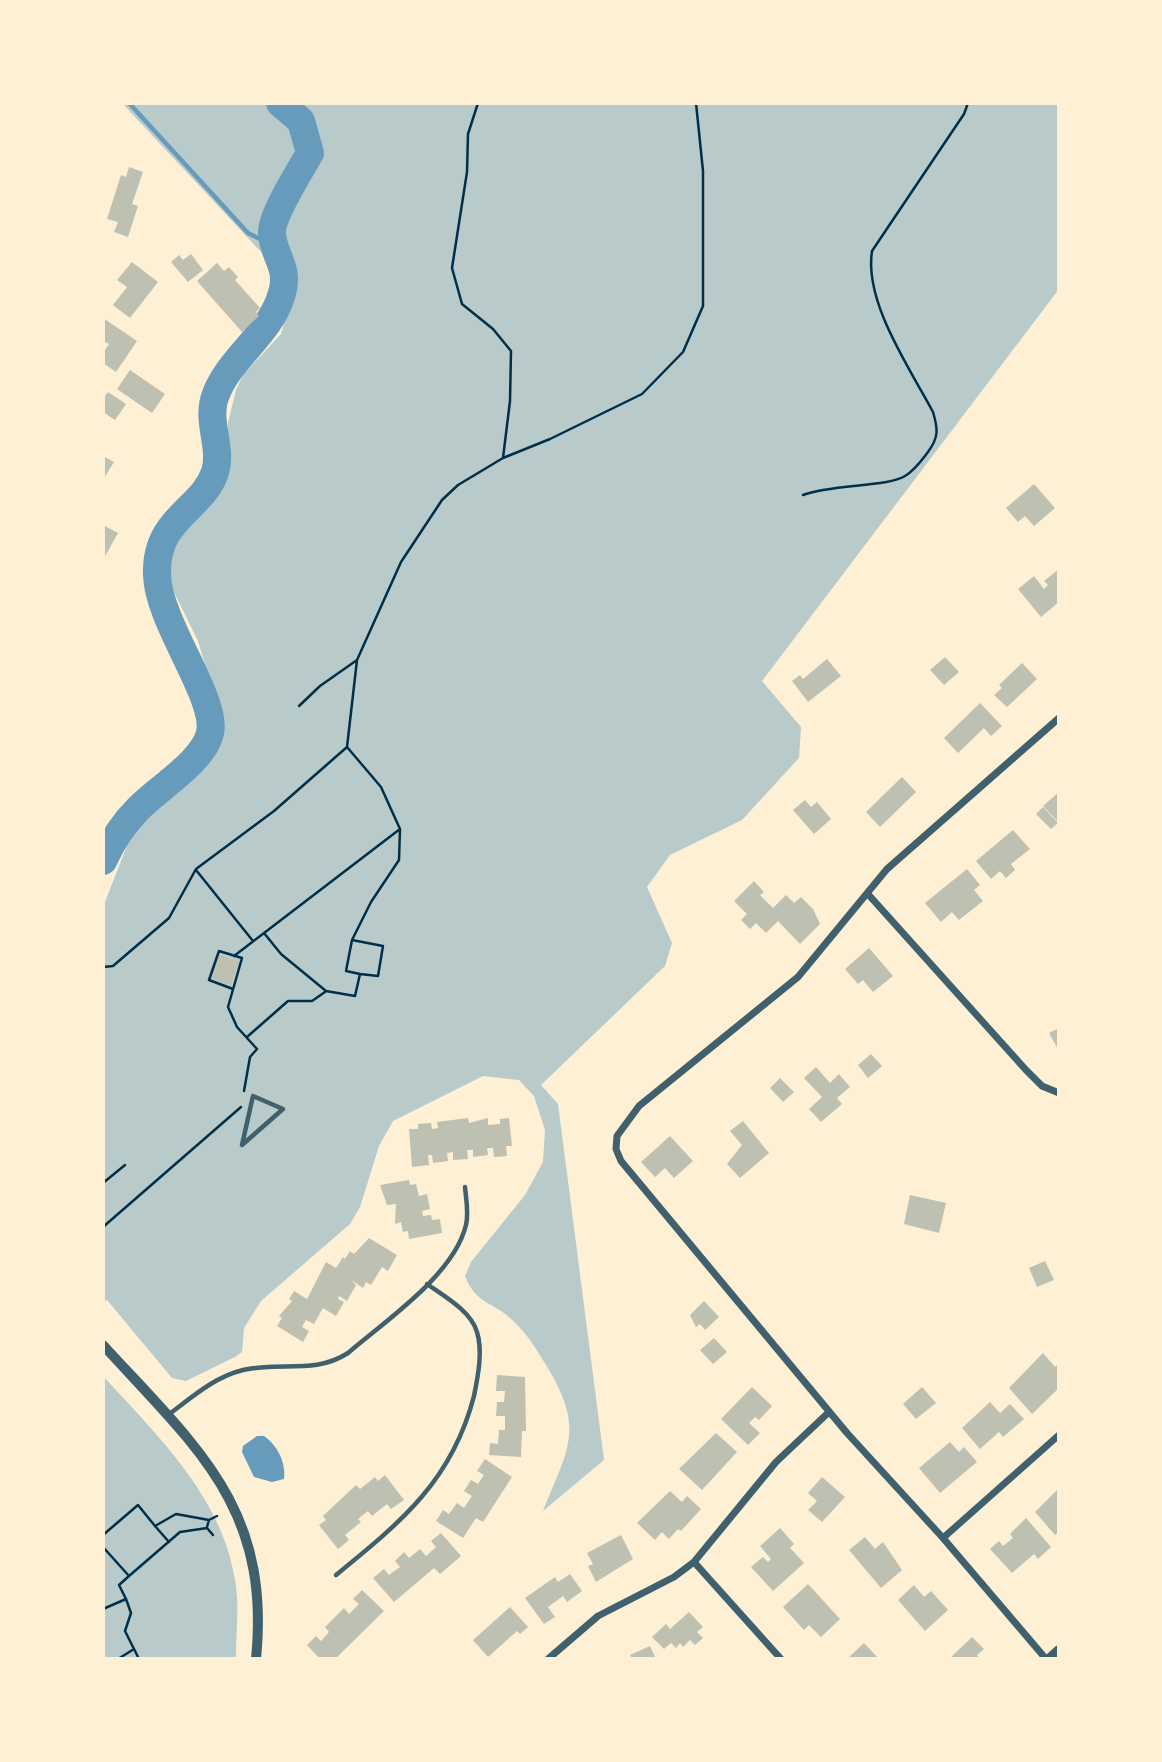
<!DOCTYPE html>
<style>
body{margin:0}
#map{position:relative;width:1162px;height:1762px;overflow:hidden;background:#fdf0d5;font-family:Ubuntu,sans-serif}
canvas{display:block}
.frame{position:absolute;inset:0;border:105px solid #fdf0d5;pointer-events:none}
</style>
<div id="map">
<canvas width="1162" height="1762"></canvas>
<div class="frame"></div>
</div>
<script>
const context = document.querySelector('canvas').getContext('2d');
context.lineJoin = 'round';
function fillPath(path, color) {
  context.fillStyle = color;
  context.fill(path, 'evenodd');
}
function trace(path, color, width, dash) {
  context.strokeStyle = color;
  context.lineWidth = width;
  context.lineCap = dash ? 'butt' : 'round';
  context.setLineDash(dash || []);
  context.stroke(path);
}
fillPath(new Path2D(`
 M122,103H1059V289L762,681L801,727L799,758L742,820L670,855L647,887L672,943L665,966L541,1085L558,1104L604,1460L543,1511C569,1447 585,1429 546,1365C535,1347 526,1332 510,1318C491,1301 476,1304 465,1276L471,1262L525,1195L543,1162L545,1130L534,1096L519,1080L483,1076L393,1121L379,1146L360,1207L350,1224L261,1301L244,1328L242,1352L235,1357L186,1381L172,1378L107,1300L103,1303V907L134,828L206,758L217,738L219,714L216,703L198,641L171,586L168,568L173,549L184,530L222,490L227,480L228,423L236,390L243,375L281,334L290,301V283Z
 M103,1376C159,1437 225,1500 236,1586C239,1609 236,1634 236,1656L233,1659H103Z`), '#b9caca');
fillPath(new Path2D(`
 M257,1436H264C277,1445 286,1462 284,1479L272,1482L254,1477L242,1452L243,1446Z`), '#669bbc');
trace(new Path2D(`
 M129,103L248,233L276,247`), '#669bbc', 4.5);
trace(new Path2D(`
 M103,861C112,841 123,824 138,809C158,788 204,761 210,733C218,699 158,622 157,575C155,517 203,510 215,472C223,446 205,421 216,394C231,356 271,334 282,293C290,266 272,255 272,232C272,214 300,171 310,153L301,121L280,103`), '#669bbc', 28);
fillPath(new Path2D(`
 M129,167L143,172L132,204L138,206L128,237L114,232L118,222L107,219L121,175L126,177Z
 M191,254L203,270L188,282L171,262L179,255L183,260Z
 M132,262L158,282L130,318L113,305L127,287L117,280Z
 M217,263L224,271L229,267L238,277L235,280L260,308L256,312L259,316L242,332L197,281Z
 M103,318L137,341L116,372L103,363V353L109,344L103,341Z
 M130,370L165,394L152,413L117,389Z
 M108,392L126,404L115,420L103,412V399Z
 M103,456L114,462L103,480Z
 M1034,484L1055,508L1034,526L1025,516L1018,522L1006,508Z
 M103,525L118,533L103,560Z
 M1059,569V602L1041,617L1018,589L1034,576L1044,589L1048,585L1044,581Z
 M945,657L959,672L944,685L930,670Z
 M827,659L841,676L808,702L792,681L800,675L803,679Z
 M1022,663L1037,679L1007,707L994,695L1002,688L999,685Z
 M980,703L1002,726L991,736L984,728L958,753L944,738Z
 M902,777L916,792L880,827L866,812Z
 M1059,792V823L1043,806Z
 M805,800L811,807L817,802L831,819L814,834L793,810Z
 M1043,807L1058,823L1051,829L1036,814Z
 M1013,830L1030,849L1011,864L1015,870L1006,878L1000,871L991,879L976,861Z
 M967,869L980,885L974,890L983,901L959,920L952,912L941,922L925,903Z
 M754,881L764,892L760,895L773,908L786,895L794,903L801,897L813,909L820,924L800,944L778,921L766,933L756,923L750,929L741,920L747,914L734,901Z
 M869,948L893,976L873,992L863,980L858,984L845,969Z
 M219,955L239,962L231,985L211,978Z
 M1059,1028V1051L1049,1033Z
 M871,1054L882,1066L868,1078L858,1065Z
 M816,1067L830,1083L839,1074L850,1087L837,1098L842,1104L821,1122L809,1109L822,1097L804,1078Z
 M780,1078L794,1092L783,1102L770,1088Z
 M468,1118L469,1123L488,1118V1125L500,1124V1119L509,1118L512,1146H506L507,1156L494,1157L493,1148H487L488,1155L473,1157V1150H467L468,1159L453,1160V1152L447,1153L448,1161L433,1163L432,1155H428L429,1165L412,1167L409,1129H418V1124L431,1123L432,1129L438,1128L437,1122Z
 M743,1121L769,1153L740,1178L727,1164L742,1145L730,1131Z
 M670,1136L693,1161L674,1178L665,1168L655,1177L641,1162Z
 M409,1180L410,1185L416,1184L419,1196L427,1194L430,1209L422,1211L423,1216L431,1215L432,1220L440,1219L442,1233L409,1239L408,1231L403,1232L401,1222L395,1224L396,1204L387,1205L380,1185Z
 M910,1195L946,1203L939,1233L904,1224Z
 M369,1238L397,1255L388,1271L382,1267L371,1285L366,1282L363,1288L351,1280L356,1285L347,1301L339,1296L338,1299L344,1302L336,1316L323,1308L314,1324L306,1320L302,1327L309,1331L303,1342L277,1326L282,1318L279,1316L292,1301L289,1299L294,1291L307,1299L326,1262L336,1268L343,1257L345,1259L350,1251L354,1254Z
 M1045,1261L1054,1280L1037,1287L1029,1268Z
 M704,1301L719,1317L705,1330L700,1324L696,1327L690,1315Z
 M714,1338L727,1352L713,1364L700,1350Z
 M1043,1353L1055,1367L1059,1363V1388L1032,1414L1009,1388Z
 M497,1375L525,1377L526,1431H522L521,1457L489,1455L490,1443L498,1444L499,1430H505V1416H496L497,1402H504L505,1391H496Z
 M752,1387L772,1406L759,1420L755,1417L749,1423L760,1433L748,1445L721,1419Z
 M922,1387L936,1403L916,1419L903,1404Z
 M990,1402L1000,1413L1010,1404L1024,1419L1003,1437L999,1432L980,1449L962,1428Z
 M716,1433L737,1452L702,1490L679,1469Z
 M950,1442L959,1452L964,1447L977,1462L940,1493L919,1468Z
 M485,1459L512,1477L483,1522L476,1518L463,1538L436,1521L443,1510L449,1514L457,1503L464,1508L472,1496L464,1491L471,1480L478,1484L484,1475L477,1471Z
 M385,1475L404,1500L391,1509L387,1504L372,1516L368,1511L358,1519L361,1522L345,1535L349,1540L338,1549L319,1525L326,1520L323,1516L356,1485L360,1489L375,1477L378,1481Z
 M822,1477L845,1497L822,1522L808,1510L817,1501L808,1493Z
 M1059,1488V1532L1055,1535L1035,1512Z
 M670,1491L682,1502L687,1496L701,1509L681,1531L678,1529L669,1539L662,1532L655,1540L637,1523Z
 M1026,1518L1051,1547L1038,1559L1034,1554L1012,1573L990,1549L999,1541L1003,1546L1013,1538L1010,1534Z
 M780,1528L794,1544L790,1548L804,1563L773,1591L751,1567L763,1557L768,1562L771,1559L760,1546Z
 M441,1533L461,1556L440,1574L434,1568L394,1602L373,1578L384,1569L389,1575L400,1567L395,1561L404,1552L409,1558L420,1549L426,1556L436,1547L431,1541Z
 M621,1535L633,1559L596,1582L588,1566L593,1564L587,1553Z
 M865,1537L875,1549L883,1542L902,1570L881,1588L849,1550Z
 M570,1574L582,1591L567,1602L563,1596L548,1607L555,1617L544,1624L525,1598L555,1577L558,1582Z
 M808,1584L840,1619L821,1637L809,1625L804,1630L783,1607Z
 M914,1585L924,1597L931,1591L948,1610L925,1631L898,1600Z
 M362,1590L384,1611L335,1659H320L307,1645L316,1636L321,1641L329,1632L325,1627L344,1608L349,1614L359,1604L353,1599Z
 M510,1607L528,1627L520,1634L517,1631L488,1657L473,1640Z
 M689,1612L703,1627L697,1632L703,1638L695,1645L690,1640L683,1647L680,1643L676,1648L671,1643L664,1649L652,1637L666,1624L670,1629Z
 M972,1637L984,1649L977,1655L980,1659H949Z
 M864,1643L879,1659H847Z
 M650,1646L656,1659H632L630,1655Z`), '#bec0b2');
trace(new Path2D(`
 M478,103L468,134L467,172L452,268L462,304L493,329L511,351L510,401L503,458
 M803,495C831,484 888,487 905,476C915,470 921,461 928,452C939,437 938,429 933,412C909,367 864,302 872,251L964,114L968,103
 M299,706L320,686L357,660
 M347,747L357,660L401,562L442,500L458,485L503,458L550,439L642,394L683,352L703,306V171L696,103
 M196,870L253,941
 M264,933L281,954L326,991L355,996L360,974L346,971L352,940L383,946L378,976L360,974
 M352,940L371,902L399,860L400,829
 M103,967L113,966L169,918L196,869L274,811L347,747L381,787L400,829L234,956
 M233,989L209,980L219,951L242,958L228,1007L237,1027L257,1049L250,1057L244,1091
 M247,1037L288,1001H312L325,992
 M103,1183L125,1165
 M103,1227L241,1107
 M209,1520L217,1516
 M103,1535L138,1505L155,1526
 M169,1542L155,1526L176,1514L209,1520L207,1527
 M103,1547L129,1576L180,1532L207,1528L213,1535
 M126,1599L131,1613L125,1631L139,1659
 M103,1609L126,1599L119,1585L129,1576
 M118,1659L134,1649`), '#003049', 2.5);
trace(new Path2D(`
 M253,1096L283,1109L242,1145Z
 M168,1415C191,1398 214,1377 243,1370C280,1361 314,1375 348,1353C385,1321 454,1275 466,1225C469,1213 466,1199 465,1187
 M336,1575C401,1522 452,1481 474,1396C478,1376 483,1351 477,1332C471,1311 444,1296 427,1284`), '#3f606c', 4.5);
trace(new Path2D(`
 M867,893L1026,1070L1042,1086L1059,1093
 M943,1538L1059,1435
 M694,1562L781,1659
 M548,1659L598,1616L674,1577L694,1562L776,1462L829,1412
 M1046,1659L943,1538L847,1433L621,1161L616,1149L617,1136L639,1106L798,977L887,869L1059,718`), '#3f606c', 7);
trace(new Path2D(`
 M103,1345C197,1448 271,1507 256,1659
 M1049,1659L1059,1650`), '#3f606c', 10);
</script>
